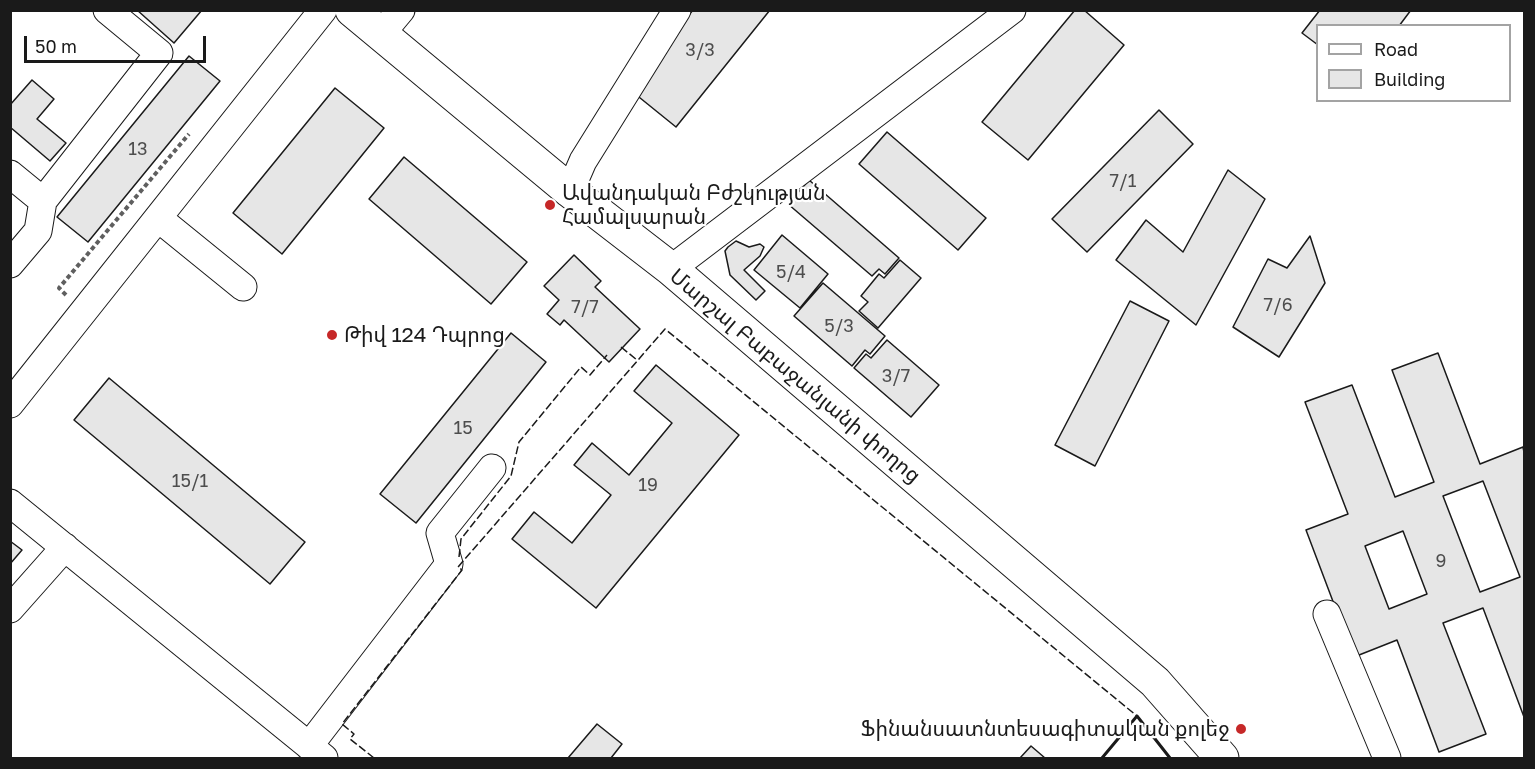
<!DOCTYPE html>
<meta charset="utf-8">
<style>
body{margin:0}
#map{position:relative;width:1535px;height:769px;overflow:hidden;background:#fff;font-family:"Golos Text",sans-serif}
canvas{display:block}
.frame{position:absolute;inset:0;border:12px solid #1a1a1a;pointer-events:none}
.legend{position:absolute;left:1316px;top:24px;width:195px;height:78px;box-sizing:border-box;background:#fff;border:2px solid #a3a3a3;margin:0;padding:8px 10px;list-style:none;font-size:18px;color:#1a1a1a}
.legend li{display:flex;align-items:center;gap:12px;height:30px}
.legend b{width:30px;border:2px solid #a3a3a3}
.scale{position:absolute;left:24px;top:36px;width:182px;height:27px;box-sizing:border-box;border:3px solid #1a1a1a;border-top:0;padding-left:8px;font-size:18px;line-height:21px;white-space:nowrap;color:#1a1a1a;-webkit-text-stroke:4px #fff;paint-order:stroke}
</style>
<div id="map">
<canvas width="1535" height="769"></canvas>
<div class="frame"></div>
<ul class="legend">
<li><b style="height:8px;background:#fff"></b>Road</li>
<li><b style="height:16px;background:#e6e6e6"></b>Building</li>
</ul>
<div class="scale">50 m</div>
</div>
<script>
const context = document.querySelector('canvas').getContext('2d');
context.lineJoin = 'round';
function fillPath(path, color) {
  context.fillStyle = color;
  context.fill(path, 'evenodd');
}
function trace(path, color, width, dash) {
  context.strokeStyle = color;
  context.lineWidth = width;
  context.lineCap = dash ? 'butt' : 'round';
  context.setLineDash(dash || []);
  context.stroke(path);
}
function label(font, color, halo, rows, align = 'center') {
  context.font = font + ' "Golos Text","Noto Sans Armenian",sans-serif';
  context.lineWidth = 4.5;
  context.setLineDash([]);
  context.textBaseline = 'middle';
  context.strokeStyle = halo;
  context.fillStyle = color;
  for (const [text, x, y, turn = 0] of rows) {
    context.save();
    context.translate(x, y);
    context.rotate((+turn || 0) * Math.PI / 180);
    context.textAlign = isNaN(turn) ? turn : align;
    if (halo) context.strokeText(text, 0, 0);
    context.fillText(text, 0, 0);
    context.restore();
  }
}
const building = new Path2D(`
 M137,10H202L174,43Z
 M693,10H770L676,127L629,89Z
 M1075,10H1084L1124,45L1028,160L982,122Z
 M1320,10H1411L1399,26H1318V45L1302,33Z
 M189,56L220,81L88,242L57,217Z
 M32,80L54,99L37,119L66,143L50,161L10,127V105Z
 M335,88L384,128L282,254L233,213Z
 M1159,110L1193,144L1087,252L1052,219Z
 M887,132L986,218L958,250L859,164Z
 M404,157L527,262L491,304L369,199Z
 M1228,170L1265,199L1196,325L1116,260L1146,220L1183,252Z
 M809,180L899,258L885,274L879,269L872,276L788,204Z
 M782,235L828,274L800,308L754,270Z
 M1310,236L1325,283L1279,357L1233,327L1268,259L1287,268Z
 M736,241L749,247L760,244L764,247L760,256L744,270L765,291L756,300L730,275L725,251L728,247Z
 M574,255L601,281L595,287L640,329L609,362L564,320L560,325L547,314L559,300L544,286Z
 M900,260L921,278L878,328L859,311L868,302L861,296L879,274L884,278Z
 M823,283L885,336L870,354L865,350L852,366L794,316Z
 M1130,301L1169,321L1095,466L1055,445Z
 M511,333L546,362L416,523L380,494Z
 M887,340L939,385L911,417L854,368L866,354L871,358Z
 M1438,353L1480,464L1523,447L1524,452V717L1483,608L1443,623L1486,734L1439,752L1397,640L1354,657L1306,530L1348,514L1305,402L1352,385L1395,497L1434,482L1392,370ZM1483,481L1520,577L1480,592L1443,496ZM1403,531L1427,594L1389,609L1365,546Z
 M656,365L739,435L596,608L512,539L534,512L572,543L611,495L574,465L592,443L629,475L672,423L634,391Z
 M109,378L305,542L270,584L74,420Z
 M10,541L22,550L10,564Z
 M597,724L622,744L611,758H568Z
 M1031,746L1045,758H1020Z`);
fillPath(building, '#e6e6e6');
trace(building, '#1a1a1a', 1.5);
const minor = new Path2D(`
 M381,34L401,10
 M10,174L43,201
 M570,191L583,161L677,10
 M158,218L243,287
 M10,264L38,231L43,201L159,53L107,10
 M671,269L1012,10
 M10,404L323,10
 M10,503L324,758
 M10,609L65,547
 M1327,614L1387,758
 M309,746L449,564L440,533L492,468`);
const major = new Path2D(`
 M352,10L570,191L671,269L1155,682L1222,758`);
trace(minor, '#1a1a1a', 29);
trace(major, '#1a1a1a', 35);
trace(new Path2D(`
 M66,295L59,288L189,134`), '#5f5f5f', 4, [4.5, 3]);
trace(minor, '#fff', 27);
trace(major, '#fff', 33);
trace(new Path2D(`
 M621,347L637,360
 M459,557L461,539L511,476L519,442L581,367L590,375L607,355
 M374,758L350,739L354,734L342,724L462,570L458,567L665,329L1137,716`), '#1a1a1a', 1.5, [8, 3]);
trace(new Path2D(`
 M1102,758L1137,716L1170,758`), '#1a1a1a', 3);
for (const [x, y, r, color] of [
 [550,205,6,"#c62828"],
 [332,335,6,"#c62828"],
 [1241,729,6,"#c62828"]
]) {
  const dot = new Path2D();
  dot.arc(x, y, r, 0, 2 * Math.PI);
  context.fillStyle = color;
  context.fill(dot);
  trace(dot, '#fff', 2);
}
label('18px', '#4d4d4d', null, [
 ["3/3",700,50],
 ["13",138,149],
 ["7/1",1123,181],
 ["5/4",791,272],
 ["7/6",1278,305],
 ["7/7",585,307],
 ["5/3",839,326],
 ["3/7",896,376],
 ["15",463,428],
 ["15/1",190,481],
 ["19",648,485],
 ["9",1441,561]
]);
label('21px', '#1a1a1a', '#fff', [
 ["Ավանդական Բժշկության",562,193],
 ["Համալսարան",562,217],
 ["Թիվ 124 Դպրոց",344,335],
 ["Ֆինանսատնտեսագիտական քոլեջ",1229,729,"right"]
], 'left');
label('21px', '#1a1a1a', '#fff', [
 ["Մարշալ Բաբաջանյանի փողոց",795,376,40]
]);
</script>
